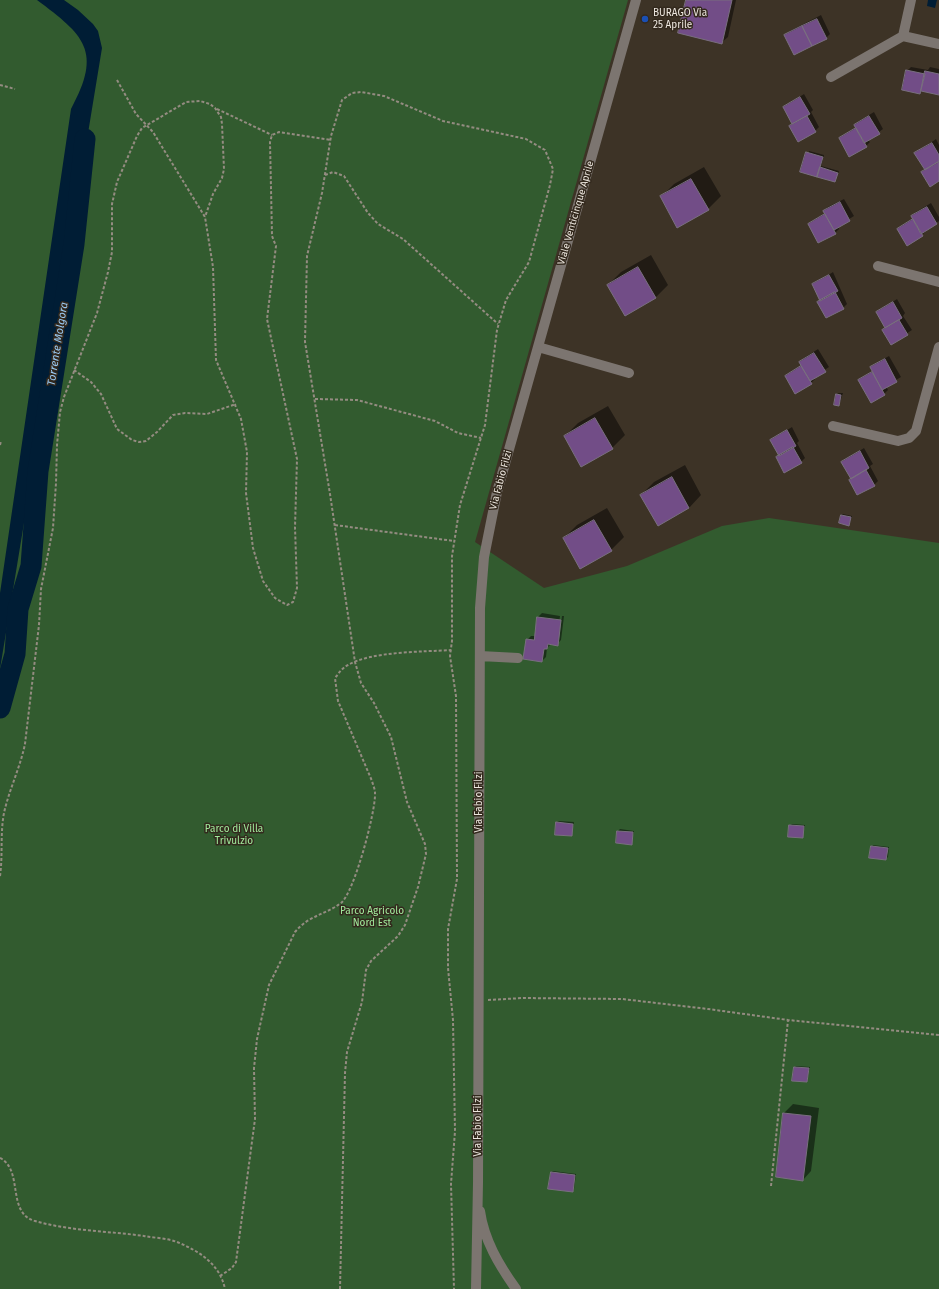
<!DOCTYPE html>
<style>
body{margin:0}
canvas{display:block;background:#3d3326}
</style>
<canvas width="939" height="1289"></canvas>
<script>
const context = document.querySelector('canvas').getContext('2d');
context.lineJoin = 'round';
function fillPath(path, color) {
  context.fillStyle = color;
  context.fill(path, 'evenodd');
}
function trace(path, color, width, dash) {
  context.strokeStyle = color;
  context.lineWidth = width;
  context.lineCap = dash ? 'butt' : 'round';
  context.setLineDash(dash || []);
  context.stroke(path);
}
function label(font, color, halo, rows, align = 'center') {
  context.font = font + ' "Fira Sans",sans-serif';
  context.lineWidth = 3;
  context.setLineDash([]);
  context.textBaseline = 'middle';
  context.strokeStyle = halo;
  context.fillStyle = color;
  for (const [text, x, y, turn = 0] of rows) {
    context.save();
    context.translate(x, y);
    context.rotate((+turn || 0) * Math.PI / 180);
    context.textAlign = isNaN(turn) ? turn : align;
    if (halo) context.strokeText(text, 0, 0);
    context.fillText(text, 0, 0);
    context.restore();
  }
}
fillPath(new Path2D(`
 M0,0H628L475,542L544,588L627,566L722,526L769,518L939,543V1289H0Z`), '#325b2f');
fillPath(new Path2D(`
 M37,0H64L78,10L93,24L98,31L102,48L0,669V593L71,109C103,51 84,35 37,0Z
 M928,0H937L935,8L927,6Z`), '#001d35');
fillPath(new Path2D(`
 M687,0H736L728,37L721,43Z
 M821,15L830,34L826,38L786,35L790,31Z
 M911,67L928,70L930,67L939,69V93L923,90L920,93L907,71Z
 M804,94L813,110L811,112L819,127L815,131L791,126L793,124L784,107Z
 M874,112L883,129L868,140L870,142L866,146L840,138L856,127L855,125L859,121Z
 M936,139L939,145V180L925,169L916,153Z
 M809,151L824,155L821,166L839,171L835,181L802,171Z
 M704,167L721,196L708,209L661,197L674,184Z
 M844,199L854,216L838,226L839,229L835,233L819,242L809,224L826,213L824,211L828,207Z
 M931,203L939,217V221L925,230L926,231L922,235L898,229L913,218L912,216L916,212Z
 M651,255L668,285L655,298L608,285L621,272Z
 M833,272L847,304L843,308L821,300L813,285Z
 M897,299L905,313L903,316L912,330L892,343L884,330L886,327L877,312Z
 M818,349L829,367L814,377L815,379L811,383L786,376L802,365L800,362L804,358Z
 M889,356L901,377L886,386L888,390L884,394L860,380L873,371L871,368L875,364Z
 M839,393H843L839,405L837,394Z
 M608,406L625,435L612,448L565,436L578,423Z
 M792,427L799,441L797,443L805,458L801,462L780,455L771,440Z
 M864,448L873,464L870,466L878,481L874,485L851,478L842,462Z
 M685,465L701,495L689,508L641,495L654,482Z
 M607,508L624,537L611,550L564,538L577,525Z
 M843,514L852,516L849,525L841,515Z
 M542,613L560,616L557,641H559L562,616H564L561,640L557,644H551L547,648L546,657L542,661L527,640L531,636H535L538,617Z
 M559,821L574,822L571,835L557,822Z
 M792,824L805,825L802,837L790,826Z
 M620,829L634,831L631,843L618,831Z
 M873,845L889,847L888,857L886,859L872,847Z
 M796,1066L810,1067L807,1081L795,1067Z
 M793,1104L819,1108L811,1171L803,1180L777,1177L784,1113Z
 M553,1171L576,1174L574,1189L573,1191L551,1172Z`), '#0007');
trace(new Path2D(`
 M0,708L15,654L18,609L31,566L38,471L74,244L85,139`), '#001d35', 21);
const building = new Path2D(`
 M686,0H732L722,44L678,33Z
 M817,19L827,39L812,46L802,26Z
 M802,26L812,46L794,55L784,35Z
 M906,70L925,74L920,94L902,90Z
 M925,71L939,74V95L921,91Z
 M800,97L810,114L792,124L783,107Z
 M807,116L816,132L798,142L789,126Z
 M869,116L880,134L864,143L854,125Z
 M856,128L867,147L849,157L839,138Z
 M932,143L939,155V161L925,170L914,153Z
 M806,152L823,157L817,177L800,172Z
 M939,162V181L930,187L921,172Z
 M820,167L838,173L835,182L817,177Z
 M691,179L709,210L677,228L660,196Z
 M840,202L850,221L834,230L823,211Z
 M927,207L937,224L921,234L911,216Z
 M825,214L836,234L818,243L808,224Z
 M913,219L923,236L907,246L897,229Z
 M638,267L656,298L625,316L607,285Z
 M829,275L838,291L820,301L812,284Z
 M835,292L844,309L826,318L817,302Z
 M893,302L902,318L885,328L876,312Z
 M899,320L908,335L891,345L882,330Z
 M814,353L826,372L810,381L799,362Z
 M885,359L897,382L882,390L870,367Z
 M801,366L812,384L795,394L785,376Z
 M872,372L885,395L871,403L858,380Z
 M836,394L841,395L839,406L834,405Z
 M595,418L613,449L581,467L564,436Z
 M787,430L796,446L779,456L770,440Z
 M793,447L802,463L784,473L776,457Z
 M860,451L869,468L851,479L841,462Z
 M866,470L875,486L857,495L849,480Z
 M672,477L689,508L658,526L640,495Z
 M841,515L851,517L849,526L839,523Z
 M594,520L612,551L580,569L563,538Z
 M537,617L561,620L558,646L548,644L547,649H544L542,662L523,659L526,639L534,640Z
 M556,822L573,824L572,836L555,835Z
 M789,825L804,826L803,838L788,837Z
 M617,831L633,832L632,845L616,843Z
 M871,846L888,848L886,860L869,858Z
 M794,1067L809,1068L807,1082L792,1081Z
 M783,1113L811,1116L803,1181L776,1177Z
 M551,1172L575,1175L573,1192L548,1189Z`);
fillPath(building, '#724d87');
trace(building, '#796f7f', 1);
trace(new Path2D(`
 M117,80L136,114L153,132L205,217L213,267L216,360L241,419L247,452L246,493L253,548L263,581L275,598L287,605L293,602L297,588L295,527L297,459L267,319L276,246L272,236L270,142L272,135L279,132L331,140
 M0,85L15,89
 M217,109L272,135
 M325,175L333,172L344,176L368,213L378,224L403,239L498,324
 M74,370L91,382L101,394L117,429L132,440L139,442L146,441L157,432L173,415L185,413L207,414L236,404
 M315,399L357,400L435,421L458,433L481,438
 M0,445L1,441
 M335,525L454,541
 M0,876C3,855 0,834 4,813C9,790 20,768 25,744L39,625L41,589L53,528L56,483L57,445L60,412L64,397L97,313L108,272L112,252V204L117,182L137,136L142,128L186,102L200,101L210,104L215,108L221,117L222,124L224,169L222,178L213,194L205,217
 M488,1000L523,998L622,999L708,1009L788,1020L939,1035
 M0,1158C24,1170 6,1213 35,1221C70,1231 108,1231 144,1236C154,1238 167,1238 177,1242C199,1251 220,1264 225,1289
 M771,1186L788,1020
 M220,1276L232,1268L236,1262L255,1119L254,1068L257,1039L269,985L295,932C309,915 325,915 341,903C354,893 376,811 375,793C375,789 373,785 372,781L338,701L335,678C339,673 342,668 348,665C372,651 423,652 451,650
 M340,1289L345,1073L347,1052L362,1002L366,970L371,961L398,936L405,925L418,887L426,854L425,844L407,802L391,737L374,703L361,683L355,662L330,494L305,342L307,256L322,193L331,136L342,100L352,93L361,92L384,96L443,121L526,139L545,150L553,169L550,185L529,262L506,300L497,330L485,425L460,505L452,556V641L450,656L456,696L457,879L448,929V968L453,1020L455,1131L451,1184L454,1289`), '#948c81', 2, [3, 2]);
trace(new Path2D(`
 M903,36L939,44
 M831,77L903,36L911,0
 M878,266L939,282
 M538,347L629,373
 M833,426L898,441L909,438L916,431L939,347
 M480,656L518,658
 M480,1211C484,1240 499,1265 516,1289
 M476,1289L478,1183L480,608L484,557L497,492L636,0`), '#7c7570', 10);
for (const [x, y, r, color] of [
 [645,19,4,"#1a4fb4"]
]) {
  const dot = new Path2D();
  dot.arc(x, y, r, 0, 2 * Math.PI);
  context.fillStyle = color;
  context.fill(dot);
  trace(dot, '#33291d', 1.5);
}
label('10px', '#ede7df', '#33291d', [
 ["BURAGO Via",653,13],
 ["25 Aprile",653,25]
], 'left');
label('10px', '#ede7df', '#33291d', [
 ["Viale Venticinque Aprile",576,213,-74],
 ["Via Fabio Filzi",501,480,-75],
 ["Via Fabio Filzi",479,802,-90],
 ["Via Fabio Filzi",478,1126,-90]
]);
label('10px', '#a1eb9c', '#33291d', [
 ["Parco di Villa",234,829],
 ["Trivulzio",234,841],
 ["Parco Agricolo",372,911],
 ["Nord Est",372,923]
]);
label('italic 11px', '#99c9f2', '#33291d', [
 ["Torrente Molgora",58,344,-81]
]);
</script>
